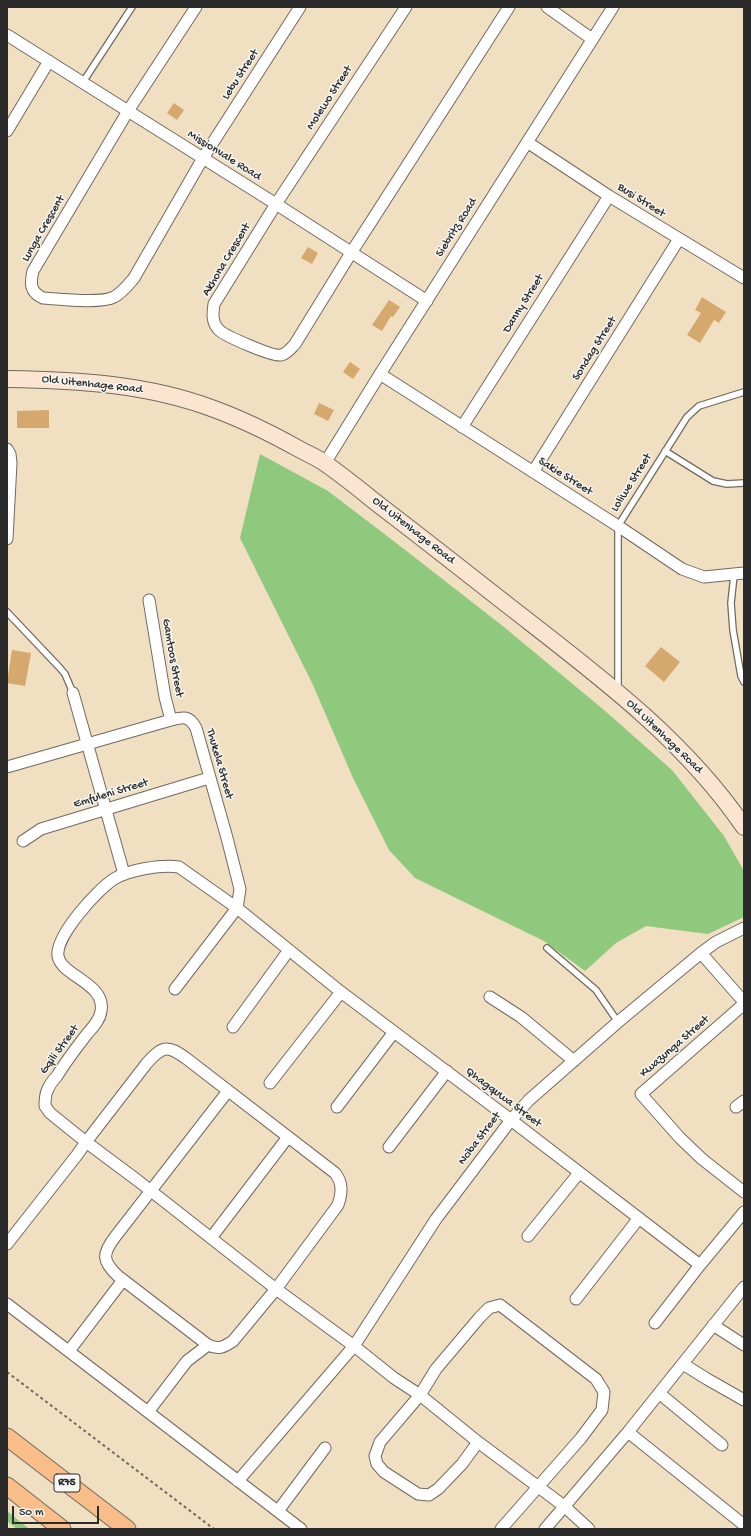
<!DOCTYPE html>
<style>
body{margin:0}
#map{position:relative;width:751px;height:1536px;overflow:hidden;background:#f1dfc2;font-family:"Gochi Hand",sans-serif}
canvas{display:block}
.frame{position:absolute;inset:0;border:8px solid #2b2b2b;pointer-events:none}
.scale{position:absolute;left:12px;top:1506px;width:87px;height:18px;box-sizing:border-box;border:2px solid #2b2b2b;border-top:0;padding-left:5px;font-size:12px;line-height:14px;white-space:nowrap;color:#2b2b2b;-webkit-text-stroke:3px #f6f6f2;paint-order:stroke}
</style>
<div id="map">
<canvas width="751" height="1536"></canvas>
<div class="frame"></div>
<div class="scale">50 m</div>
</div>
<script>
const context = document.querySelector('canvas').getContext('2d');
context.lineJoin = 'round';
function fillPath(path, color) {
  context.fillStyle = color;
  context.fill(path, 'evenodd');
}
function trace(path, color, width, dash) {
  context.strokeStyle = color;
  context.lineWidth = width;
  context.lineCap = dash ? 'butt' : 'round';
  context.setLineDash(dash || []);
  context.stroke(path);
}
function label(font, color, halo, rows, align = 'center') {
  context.font = font + ' "Gochi Hand",sans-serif';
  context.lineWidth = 3;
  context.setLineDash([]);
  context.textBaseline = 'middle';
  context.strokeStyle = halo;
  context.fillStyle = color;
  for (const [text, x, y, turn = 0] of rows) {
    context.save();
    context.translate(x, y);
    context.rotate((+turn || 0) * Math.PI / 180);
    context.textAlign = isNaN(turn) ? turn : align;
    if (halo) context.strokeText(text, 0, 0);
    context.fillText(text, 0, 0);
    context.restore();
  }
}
fillPath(new Path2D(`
 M260,454L328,491L404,549L504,627L604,710L672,770L724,836L744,871V917L708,934L646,926L616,943L585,971L544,941L415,878L389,850L353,778L313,685L240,538Z
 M7,1511L28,1528L30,1529H17L7,1521Z`), '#8fc97d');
fillPath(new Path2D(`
 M174,103L184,110L177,120L167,113Z
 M308,247L318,253L312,264L301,258Z
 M702,297L726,312L719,323L714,320L700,343L687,335L701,313L695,310Z
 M389,300L400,307L393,317L391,316L382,331L372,325Z
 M350,362L360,369L353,379L343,372Z
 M319,403L334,410L328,421L314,414Z
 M49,410V428H17V411Z
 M661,647L680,662L664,682L645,666Z
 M12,650L31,653L25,686L7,683Z`), '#d5a86d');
const lane = new Path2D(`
 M83,82L132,7
 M665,451L713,481L727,484L744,483
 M734,575L731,603L733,630L741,676L744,682
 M7,612L59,667L65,674L73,693
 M618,690V526L687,417L699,406L744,392
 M547,948L596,990L618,1022`);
const street = new Path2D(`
 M196,7L128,111L33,271C30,284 30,292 43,298C59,299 101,304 114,297C122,293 128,285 134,278L203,158L300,7
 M406,7L276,204L214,304C213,312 211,322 219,330C225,336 273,357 281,355C287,354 291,348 295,344L351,253L509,7
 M547,7L592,39
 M7,35L276,204L427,301
 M7,131L49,61
 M527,142L609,196L744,278
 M380,374L618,526L682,569L704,577L744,573
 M462,427L609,196
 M7,449L10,454L11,463L7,539
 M325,463L380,374L613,7
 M533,472L679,239
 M149,600L165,697L171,720
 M73,693L124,874
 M7,767L171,720C183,717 189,715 196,728L227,838L240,889L237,908L175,989
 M23,841L41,829L209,778
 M701,953L744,1002
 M490,997L521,1017L574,1061
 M744,1004L641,1094L680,1138L702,1159L744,1192
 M233,1027L289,950
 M270,1083L341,992
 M337,1107L394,1032
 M736,1107L744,1101
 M389,1147L447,1071
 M528,1236L579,1173
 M211,1238L288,1137
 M7,1244L77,1155L86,1142L147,1063C163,1045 168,1045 187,1059L335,1173C343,1183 342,1193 338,1205L276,1289L233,1341C224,1347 219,1350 208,1345L118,1276C102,1261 102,1254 115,1237L228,1091
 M576,1299L639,1218
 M7,1304L301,1529
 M655,1323L700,1265
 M713,1325L744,1345
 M69,1351L123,1280
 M683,1364L707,1379L744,1400
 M659,1393L722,1445
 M148,1412L187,1361L208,1345
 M628,1432L744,1525
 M478,1442L462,1464L438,1489L429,1495L418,1494L384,1472L377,1464L375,1456L380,1442L420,1395L436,1369L480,1317L489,1308L500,1305L596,1379L604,1392L602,1410L581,1438L501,1529
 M238,1481L354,1346L436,1219L511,1120L529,1100L618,1022L701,953L716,942L744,928
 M278,1511L325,1448
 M545,1529L628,1432L744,1287
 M589,1529L564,1506L478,1442L420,1395L394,1378L354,1346L276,1289L137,1180L86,1142L50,1113L45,1106C45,1101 45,1096 47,1091C49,1086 53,1080 57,1076C66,1061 77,1047 87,1034C93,1027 100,1020 101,1011C106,983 61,976 58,956C55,936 98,889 114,879C128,870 162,864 179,867L237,908L341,992L511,1120L700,1265L744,1212`);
const secondary = new Path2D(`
 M7,379C77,380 148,384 214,409C244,420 272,434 299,449C308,454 318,458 326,464C346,478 364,493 383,508C421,537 459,567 496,596C585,666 680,733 744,827`);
const primary = new Path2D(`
 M7,1437L127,1529
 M7,1486L62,1529`);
trace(lane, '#706a60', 8);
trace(street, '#706a60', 13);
trace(secondary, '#706a60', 18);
trace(primary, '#706a60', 19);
trace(new Path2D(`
 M7,1372L214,1529`), '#706a60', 2, [3, 3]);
trace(lane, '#fff', 5.5);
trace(street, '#fff', 11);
trace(secondary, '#fce5d0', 16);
trace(primary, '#f8bd89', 17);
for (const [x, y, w] of [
 [67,1483,26]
]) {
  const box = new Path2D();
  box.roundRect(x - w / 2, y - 9, w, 18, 3);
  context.fillStyle = '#f6f6f2';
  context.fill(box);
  trace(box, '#2b2b2b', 1);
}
label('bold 11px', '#2b2b2b', null, [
 ["R75",67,1483]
]);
label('12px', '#2b2b2b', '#f6f6f2', [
 ["Lebu Street",241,75,-57],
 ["Molewo Street",330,98,-57],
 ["Missionvale Road",224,156,32],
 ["Busi Street",641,201,32],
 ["Siebritz Road",457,228,-58],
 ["Lunga Crescent",44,229,-60],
 ["Akhona Crescent",227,260,-59],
 ["Danny Street",524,304,-58],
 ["Sondag Street",595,349,-58],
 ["Old Uitenhage Road",92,385,6],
 ["Sakie Street",565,477,32],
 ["Loliwe Street",632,483,-58],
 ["Old Uitenhage Road",413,531,38],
 ["Gamtoos Street",172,658,80],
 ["Old Uitenhage Road",664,737,44],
 ["Thukela Street",219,764,74],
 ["Emfuleni Street",111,794,-17],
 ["Kwazunga Street",675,1047,-41],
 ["Gqili Street",60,1050,-54],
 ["Qhagquwa Street",503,1098,37],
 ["Nciba Street",480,1139,-53]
]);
</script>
